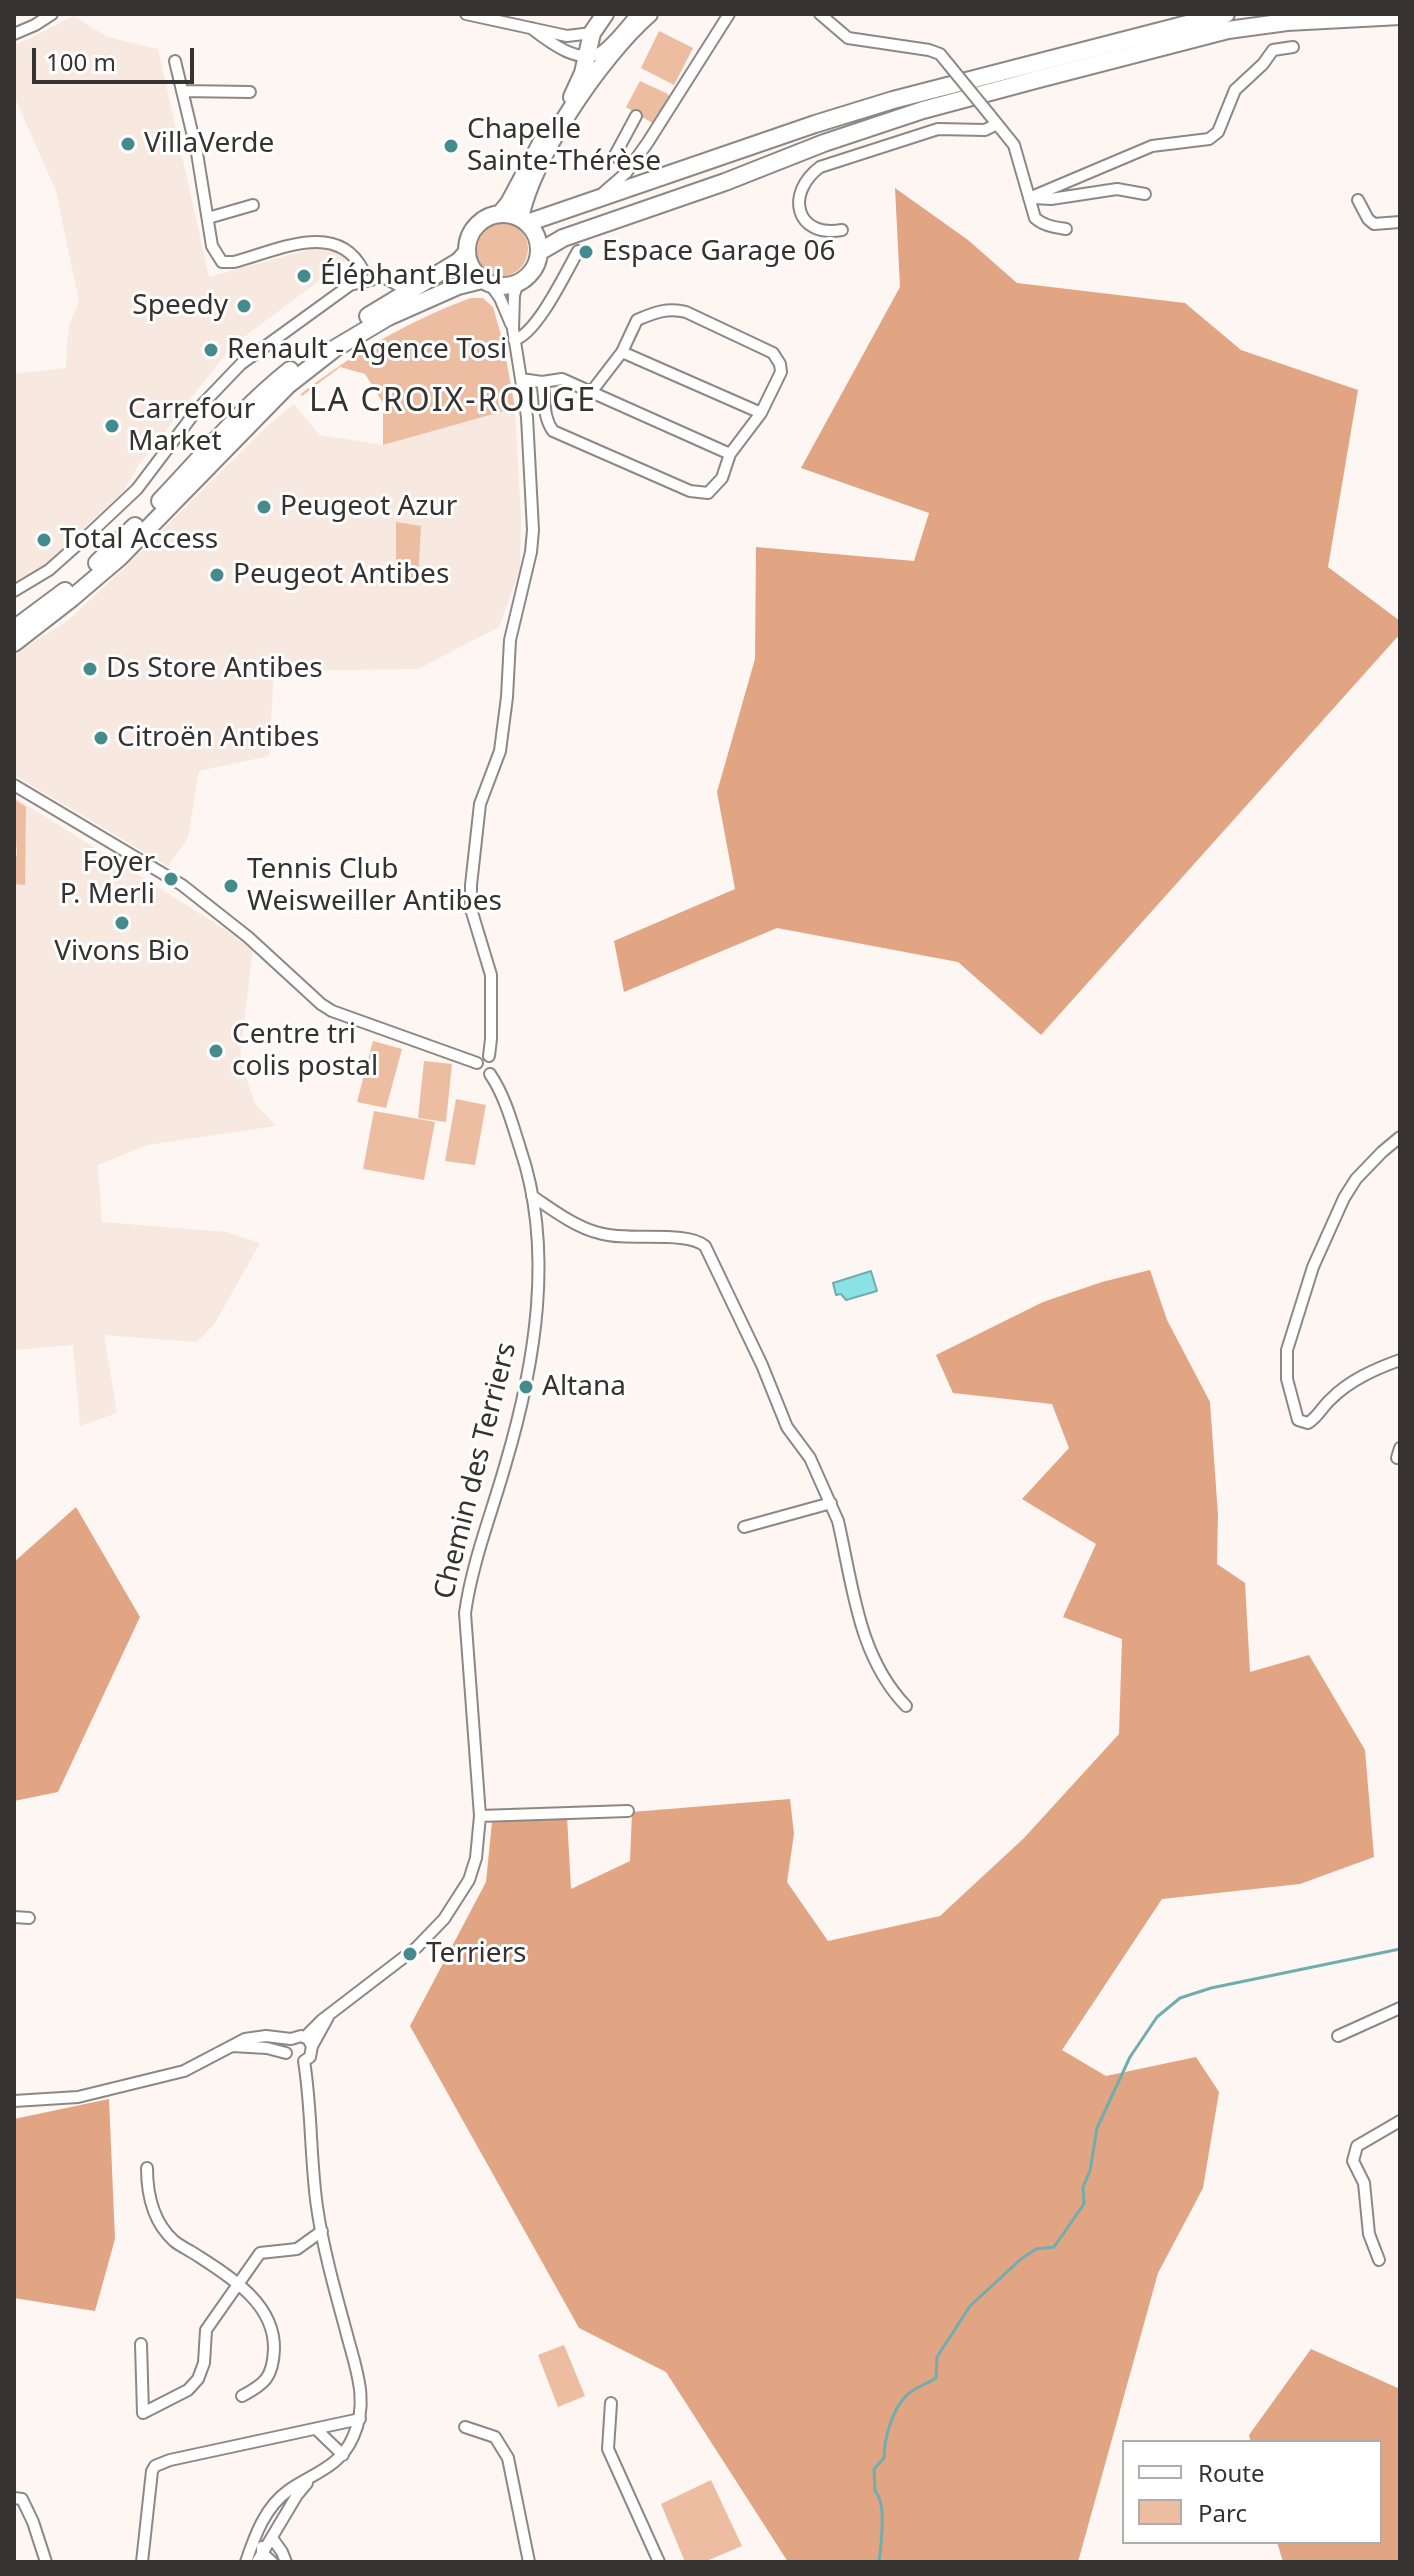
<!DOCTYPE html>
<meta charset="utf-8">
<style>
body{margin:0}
#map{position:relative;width:1414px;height:2576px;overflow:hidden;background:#fdf6f2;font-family:"Noto Sans",sans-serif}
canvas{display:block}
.frame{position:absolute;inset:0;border:16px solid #353231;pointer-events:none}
.legend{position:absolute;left:1122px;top:2440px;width:260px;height:104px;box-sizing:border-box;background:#fff;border:2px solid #aeadad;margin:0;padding:10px 14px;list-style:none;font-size:24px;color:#353231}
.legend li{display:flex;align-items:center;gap:16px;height:40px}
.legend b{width:40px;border:2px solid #aeadad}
.scale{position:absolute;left:32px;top:48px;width:162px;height:36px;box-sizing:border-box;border:4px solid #353231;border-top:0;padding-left:10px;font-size:24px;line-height:28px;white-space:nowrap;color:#353231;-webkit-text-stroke:6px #fff;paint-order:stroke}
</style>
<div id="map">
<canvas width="1414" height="2576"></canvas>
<div class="frame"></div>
<ul class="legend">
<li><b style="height:10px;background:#fff"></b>Route</li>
<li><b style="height:22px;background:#edbda2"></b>Parc</li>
</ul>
<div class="scale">100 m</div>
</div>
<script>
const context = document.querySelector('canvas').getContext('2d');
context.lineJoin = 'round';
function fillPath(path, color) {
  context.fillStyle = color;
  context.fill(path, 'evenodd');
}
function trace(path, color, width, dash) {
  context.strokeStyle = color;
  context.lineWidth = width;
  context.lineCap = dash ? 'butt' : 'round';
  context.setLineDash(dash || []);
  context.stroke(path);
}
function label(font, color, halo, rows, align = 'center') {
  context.font = font + ' "Noto Sans",sans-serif';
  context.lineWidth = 6;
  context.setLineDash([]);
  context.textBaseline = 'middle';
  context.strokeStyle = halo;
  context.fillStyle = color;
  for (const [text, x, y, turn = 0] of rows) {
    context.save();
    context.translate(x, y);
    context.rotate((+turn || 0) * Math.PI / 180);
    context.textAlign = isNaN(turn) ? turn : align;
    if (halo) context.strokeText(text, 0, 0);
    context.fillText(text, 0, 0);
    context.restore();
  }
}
fillPath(new Path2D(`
 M74,16L107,37L158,49L209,277L315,248L338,250L348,259L232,346L138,466L124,491L42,567L14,584V374L66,368L67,342L70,323L79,302L56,191L14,96V46Z
 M294,404L320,435L383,445L515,408L521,519L520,569L499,627L418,669L274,671L269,756L199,771L188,838L168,866L14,775V654L66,622L118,574L264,429Z
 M14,797L253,947L240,1059L255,1104L276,1126L147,1145L98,1165L102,1222L226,1232L260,1243L215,1323L197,1342L104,1335L117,1413L80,1426L73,1345L14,1350Z`), '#f7e8e0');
fillPath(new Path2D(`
 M659,31L693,48L674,85L641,68Z
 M640,81L668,94L670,99L654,124L626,107Z
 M472 249a28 28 0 1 1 56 0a28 28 0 1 1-56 0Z
 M471,298H483L493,307L503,342L515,408L383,445V403L365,374L340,367L302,396L301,394C352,354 410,320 471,298Z
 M396,522L421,526L418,579L396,580Z
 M14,799L26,807L25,885L14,884V862L17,855Z
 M373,1041L402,1049L386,1108L357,1102Z
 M424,1061L452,1064L446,1122L418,1118Z
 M456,1099L486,1105L475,1165L445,1161Z
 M374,1111L435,1122L424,1180L363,1169Z
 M564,2345L585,2396L558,2407L538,2355Z
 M711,2480L742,2546L704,2562H685L661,2504Z`), '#edbda2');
fillPath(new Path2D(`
 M895,188L968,240L1017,283L1185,303L1241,350L1358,390L1328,567L1400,621V634L1041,1035L958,962L777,928L624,992L614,941L735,889L717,792L755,659L756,547L914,561L929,513L801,468L900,287Z
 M1150,1270L1167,1320L1210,1402L1218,1515L1217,1564L1245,1583L1250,1672L1309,1655L1365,1750L1374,1857L1300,1884L1162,1899L1062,2050L1106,2076L1196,2057L1219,2092L1203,2188L1158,2273L1078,2562H788L666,2372L579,2328L410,2026L486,1882L492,1822L567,1817L571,1889L630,1861L632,1812L790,1799L794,1834L787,1882L828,1941L940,1916L1024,1838L1119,1734L1122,1639L1063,1617L1096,1544L1022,1499L1069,1448L1052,1404L953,1393L936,1355L1043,1302L1102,1282Z
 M76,1507L140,1617L58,1792L14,1801V1562Z
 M109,2099L115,2239L95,2311L14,2298V2119Z
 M1311,2349L1400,2389V2562H1283L1277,2542H1380V2442H1251L1249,2435Z`), '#e1a583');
const water = new Path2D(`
 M871,1271L877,1291L846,1300L841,1294L836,1295L833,1283Z`);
fillPath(water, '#8ae2e5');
trace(water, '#70adaf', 2);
trace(new Path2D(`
 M879,2562C881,2545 887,2503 875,2491L874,2469L884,2458C884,2438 893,2407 908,2394C916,2387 927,2384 936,2378L937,2357L970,2306L1021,2259L1036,2249L1054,2247L1084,2204L1083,2187L1090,2171L1097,2128L1130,2057L1157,2017L1180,1998L1211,1988L1400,1949`), '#70adaf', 3);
const street = new Path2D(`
 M466,14L567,36L592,33
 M820,14L848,38L929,50L940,54L949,65
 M531,28C548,41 579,66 601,52C614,43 626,26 637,14
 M14,34L35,25L52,14
 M175,61L197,153L212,246L222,262H234C276,251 337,219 363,270
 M182,91L250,92
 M989,114L1014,145L1035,218C1044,226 1054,227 1066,229
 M629,169L615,155L636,116
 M604,192L626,173L648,142L729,14
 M1029,198L1152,146L1209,139L1218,132L1235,90L1263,64L1273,50L1293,47
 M1035,198L1051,199L1117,189L1145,194
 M1358,200L1368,219L1374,224L1400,222
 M208,218L253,205
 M842,230C795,238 785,193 820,167L938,129L985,130L997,124
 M490,284L500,298L511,324
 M514,340C537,334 566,272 578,251
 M622,352L761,413
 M521,379L542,382L562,379L730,454
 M542,382C546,399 542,416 553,431L690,491L708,493L722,478L730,454L761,413L781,372L780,364L773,353L686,312C668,307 653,313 637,320L622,352L592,391
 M14,591L49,570L85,538L137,489L196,411L241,364L350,285L383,277L398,285L422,277
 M14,785L182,885L248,937L321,1004L332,1011L477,1063
 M489,1056L491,1039V975L471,909V885L480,804L500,751L507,697L510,640L531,552L533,530L527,417L513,329L514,295L518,283
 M1400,1137L1382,1152L1356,1179L1344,1198L1313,1267L1287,1350V1379L1298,1420L1308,1423C1318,1417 1322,1407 1331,1399C1350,1380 1375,1369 1400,1360
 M532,1196C553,1210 575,1227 599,1233C628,1242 686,1230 705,1246L762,1365L787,1427L810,1458L838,1521C853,1586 858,1656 906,1706
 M1397,1458L1400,1448
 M744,1527L831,1503
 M480,1816L628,1811
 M14,1917L29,1918
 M1338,2036L1400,2008
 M305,2037L322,2020L416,1948L444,1919L469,1880L476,1858L480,1816L465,1613C472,1563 491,1515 505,1466C535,1365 555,1250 520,1148C512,1123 505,1096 490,1074
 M232,2046L267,2048L286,2053
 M304,2061L310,2057L312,2046L328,2017
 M14,2101L78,2097L184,2071L245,2039L266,2036L291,2039L301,2036L308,2039L312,2046
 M147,2168C147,2195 153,2222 174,2241C180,2246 189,2250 195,2254C229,2276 275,2303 274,2349C273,2377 265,2384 242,2396
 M1379,2260L1369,2234L1364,2183L1353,2161L1357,2146L1400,2121
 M141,2344L143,2413L188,2390L198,2379L204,2363L206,2330L260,2253L297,2249L322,2231
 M611,2403L608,2449L659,2562
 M465,2427L495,2437L508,2458L529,2562
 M317,2430L343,2455
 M14,2498L22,2499L33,2522L46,2562
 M272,2538L282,2552L286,2562
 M262,2547V2553L272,2562
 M142,2562L152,2471L155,2466L170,2460L360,2419
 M246,2562C255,2535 265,2507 289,2490C314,2473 340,2467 353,2437C370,2401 355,2367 346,2331C335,2291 323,2248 317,2207C310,2158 312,2110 304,2061
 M257,2562L297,2495L307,2483`);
const primary = new Path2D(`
 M572,97L583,73L592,33L605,14
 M500,214L509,203L547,132
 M467 250a36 36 0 1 1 72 0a36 36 0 1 1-72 0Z
 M520,218C533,156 601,56 649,14
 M527,223L815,124L893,100L1226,14
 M539,252L563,238L725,182L824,143L923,110L1035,80L1228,30L1287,22L1400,16
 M368,316L459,261L467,252
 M160,501C202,457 242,408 290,370
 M97,563L135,526
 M14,629L65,591
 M14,643L72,598L119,558L288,385L334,349L388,317L458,286L482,280`);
trace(street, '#8e8884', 14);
trace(primary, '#8e8884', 20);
trace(street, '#fff', 10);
trace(primary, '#fff', 16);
const streetBridge = new Path2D(`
 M949,65L989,114`);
trace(streetBridge, '#8e8884', 14, []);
trace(streetBridge, '#fff', 10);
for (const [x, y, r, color] of [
 [128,144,8,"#438b8d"],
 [451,146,8,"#438b8d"],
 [586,252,8,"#438b8d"],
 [304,276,8,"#438b8d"],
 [244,306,8,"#438b8d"],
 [211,350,8,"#438b8d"],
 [112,426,8,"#438b8d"],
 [264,507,8,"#438b8d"],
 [44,540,8,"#438b8d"],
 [217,575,8,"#438b8d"],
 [90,669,8,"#438b8d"],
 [101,738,8,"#438b8d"],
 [171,879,8,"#438b8d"],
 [231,886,8,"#438b8d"],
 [122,923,8,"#438b8d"],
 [216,1051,8,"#438b8d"],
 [526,1387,8,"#438b8d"],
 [410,1954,8,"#438b8d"]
]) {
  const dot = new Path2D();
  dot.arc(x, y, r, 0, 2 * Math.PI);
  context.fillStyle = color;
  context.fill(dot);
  trace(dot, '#fff', 3);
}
label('28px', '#353231', '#fff', [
 ["Chapelle",467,130],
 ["Sainte-Thérèse",467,162],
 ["VillaVerde",144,144],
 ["Espace Garage 06",602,252],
 ["Éléphant Bleu",320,276],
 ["Speedy",228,306,"right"],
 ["Renault - Agence Tosi",227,350],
 ["Carrefour",128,410],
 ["Market",128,442],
 ["Peugeot Azur",280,507],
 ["Total Access",60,540],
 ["Peugeot Antibes",233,575],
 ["Ds Store Antibes",106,669],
 ["Citroën Antibes",117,738],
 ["Foyer",155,863,"right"],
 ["P. Merli",155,895,"right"],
 ["Tennis Club",247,870],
 ["Weisweiller Antibes",247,902],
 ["Vivons Bio",122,952,"center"],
 ["Centre tri",232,1035],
 ["colis postal",232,1067],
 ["Altana",542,1387],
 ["Terriers",426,1954]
], 'left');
label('28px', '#353231', '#fff', [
 ["Chemin des Terriers",476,1471,-76]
]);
context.letterSpacing = '2px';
label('32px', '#353231', '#fff', [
 ["LA CROIX-ROUGE",453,402]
]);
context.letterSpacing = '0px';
</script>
